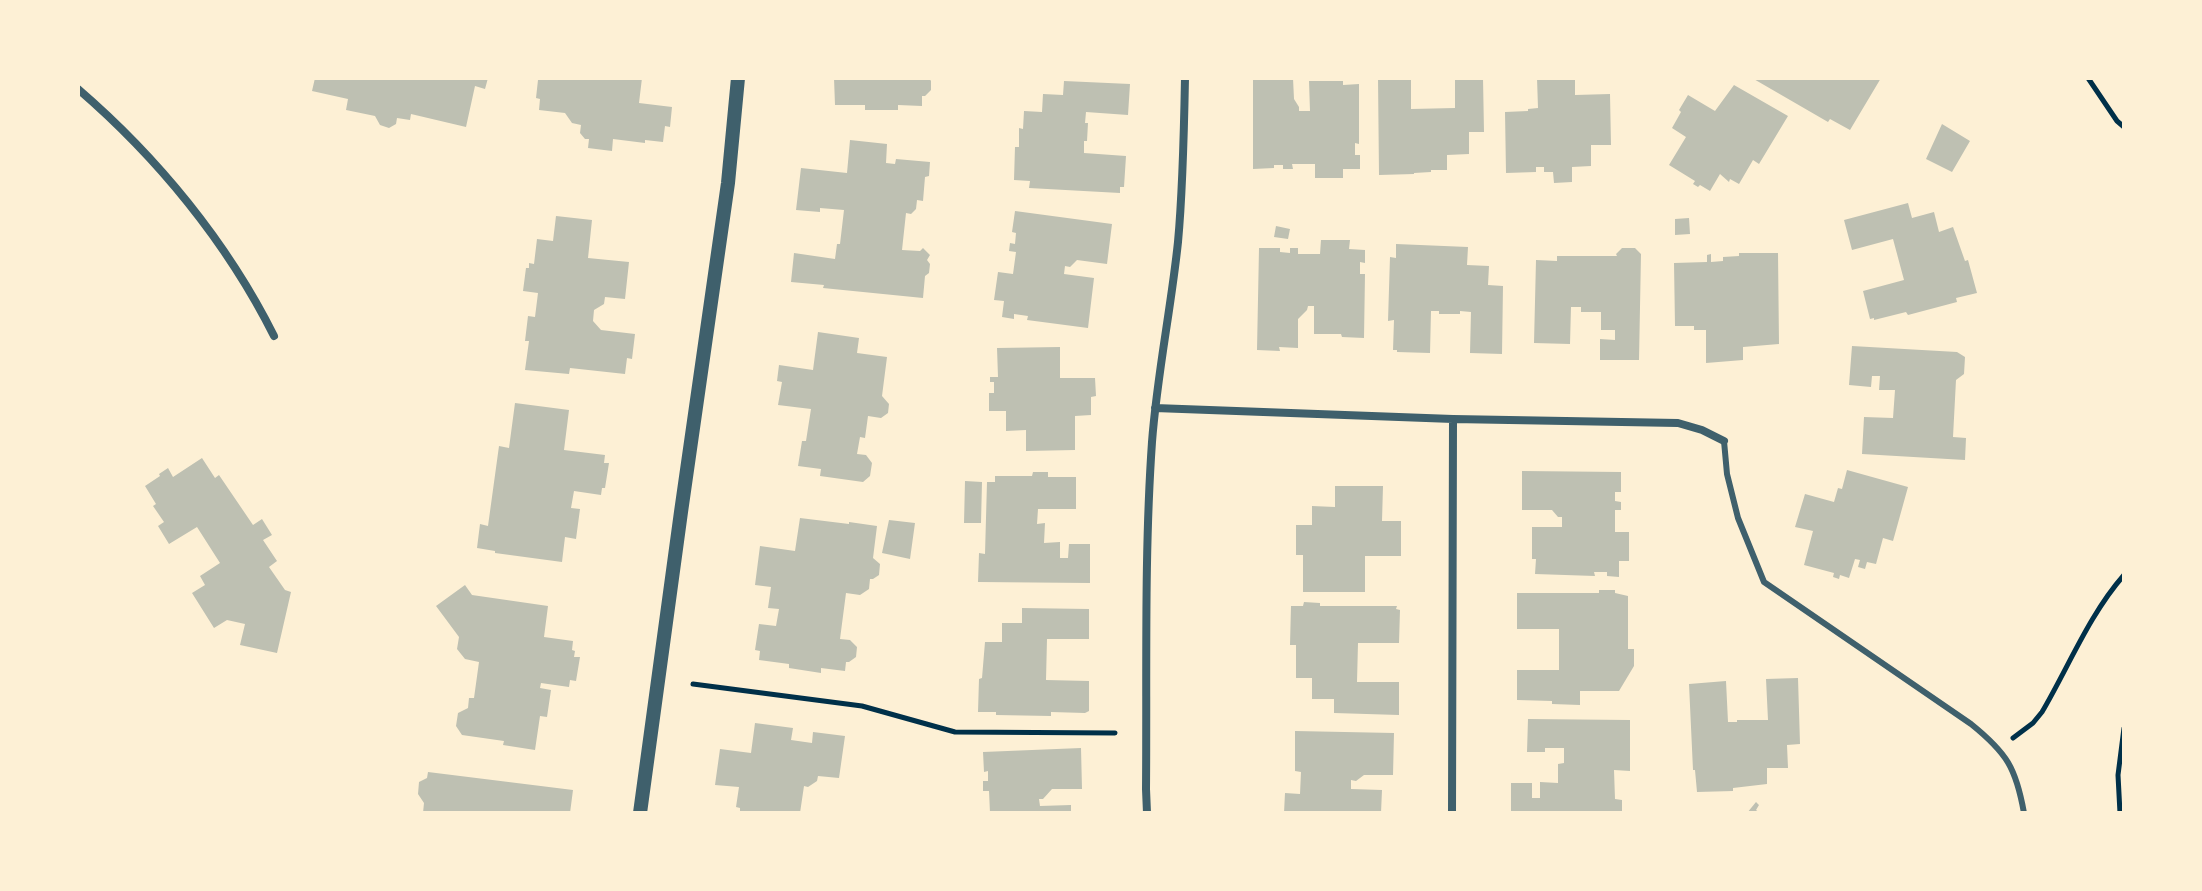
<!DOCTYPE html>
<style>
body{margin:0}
#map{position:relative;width:2202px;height:891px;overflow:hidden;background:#fdf0d5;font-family:"Work Sans",sans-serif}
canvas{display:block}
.frame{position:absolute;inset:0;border:80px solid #fdf0d5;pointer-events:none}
</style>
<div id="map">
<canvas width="2202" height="891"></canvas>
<div class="frame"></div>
</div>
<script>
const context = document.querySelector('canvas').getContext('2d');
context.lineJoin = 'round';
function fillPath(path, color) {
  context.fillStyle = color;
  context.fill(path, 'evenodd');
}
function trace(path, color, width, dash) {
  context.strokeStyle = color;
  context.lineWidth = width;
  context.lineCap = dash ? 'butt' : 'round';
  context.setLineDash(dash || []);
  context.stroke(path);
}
fillPath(new Path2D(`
 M315,78H488L485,89L475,86L466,127L411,114L410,120L397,118L396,124L389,128L380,125L375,116L346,110L348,99L312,91Z
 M541,78H642L639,103L672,107L670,127L665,126L663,142L645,140V143L613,139L612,151L588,148L589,139H585L580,133L581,125L572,123L565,113L539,110L540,99L536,98L538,80H541Z
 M834,78H929L931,81V90L925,96H922V106L898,105V110H865V105H835Z
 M1253,78H1293L1294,99L1299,107V111H1310L1309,81H1343V85L1359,84V144L1355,143V155H1360V169H1343V178H1315V164H1292L1293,169H1283V165H1274V168L1253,169Z
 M1378,78H1411V109L1455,108V78H1483L1484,132H1469V154L1447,155V170H1431V172L1414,173V174L1379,175Z
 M1537,78H1575V95L1610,94L1611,145H1591V166L1572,167V182L1554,183L1553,172H1544V167H1536V172L1506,173L1505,112L1528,111V109L1538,108Z
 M1752,78H1881L1850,130L1830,119L1828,122Z
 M1064,81L1130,84L1128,115L1086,112L1085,123H1088L1087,141H1084V153L1126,156L1124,187H1120V193L1029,188L1030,181L1014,180L1015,147H1019V128L1023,129L1024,111L1042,112L1043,94L1063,95Z
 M1734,85L1788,116L1759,164L1753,160L1739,184L1730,179L1729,182L1720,174L1710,191L1700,185L1698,187L1693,184L1695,181L1669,165L1686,137L1672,128L1681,112L1679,110L1688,95L1715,111Z
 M1942,124L1970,141L1952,172L1926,159Z
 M850,140L887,144L886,163L895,164L896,159L930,162L929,176L925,177L923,201L917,200L916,209L911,214L906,213L902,250L920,251L923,248L930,255L927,260L930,264L929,273L925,276L923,298L823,288L824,285L791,282L794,253L835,259L837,244H840L844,210L820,208V212L796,210L801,168L847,173Z
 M1908,203L1912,218L1934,212L1939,232L1953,227L1965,261L1968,260L1977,293L1956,298L1957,302L1908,315L1906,312L1874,320V318L1870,319L1863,291L1904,280L1893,239L1852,250L1844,220Z
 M1015,211L1112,224L1107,264L1077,260L1070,267L1065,266L1064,274L1094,278L1088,328L1027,320L1028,316L1014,314V319L1002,317L1004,301L994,300L998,272L1013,274L1016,252L1009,251L1010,243L1015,244L1016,233L1012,232Z
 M556,216L592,220L588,258L629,262L625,299L605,297L604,304L594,310L593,321L601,330L635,334L632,359L627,358L625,374L570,368L569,374L525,370L529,341H525L528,316L535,317L538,293L523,291L526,268H529V263L534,264L537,239L553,241Z
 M1689,218L1690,234L1675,235V219Z
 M1276,226L1290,229L1288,239L1274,237Z
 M1321,240H1350L1349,249L1365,250V263L1360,262V274H1365L1364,338L1342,337L1341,334H1314V306H1308L1307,310L1298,319V348L1279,347L1280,351L1257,350L1259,248H1280V252L1290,253V248H1298V254H1320Z
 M1396,244L1468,247L1467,265L1489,266L1488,285L1503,286L1502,354L1470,353L1471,312L1460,311V314H1439V311H1431L1430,353L1397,352V350H1393L1394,320L1388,321L1390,257L1396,258Z
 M1622,248H1635L1641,254L1639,360H1600V339L1615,340V330H1601V312H1581V307H1571L1570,344L1534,343L1536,260L1557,261V256H1617L1616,254Z
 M1739,253H1778L1779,344L1743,347V360L1706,363V330H1694V326H1675L1674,263L1707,262V255L1711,254V262L1723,261V257L1739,256Z
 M818,332L859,338L857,353L887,357L882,396L889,404L888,413L881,418L868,416L865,438L860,437L857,454L866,455L872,463L870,476L863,482L820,476L821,469L798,466L802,441H806L811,409L778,405L782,382L777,381L779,365L813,370Z
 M1852,346L1957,352L1965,357L1964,374L1956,380L1953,437L1966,438L1965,460L1862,454L1864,417L1893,418L1895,390H1879L1880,376H1872L1871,387L1849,385Z
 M1060,347V378H1095L1096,396L1091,397V415L1075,416V450L1026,451V430L1006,431V411H989V393H994V382H990V377H998L997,348Z
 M515,403L569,410L564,450L605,455L604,463H609L605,488H602L601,495L574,491L571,508L580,509L576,539L565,537L562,562L495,553V551L477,548L480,524L488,526L499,446L509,448Z
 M202,458L215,478L219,475L253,525L262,519L272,535L263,540L277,561L269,567L285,590L291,592L277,653L240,645L245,624L227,620L214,628L192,593L205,585L200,576L220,563L197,527L169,544L158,526L164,522L153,506L156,504L145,486L160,476L159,474L168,468L173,477Z
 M1847,470L1908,487L1893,541L1883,538L1876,564L1867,562L1865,569L1858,567L1860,560L1855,559L1849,578L1840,575L1839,579L1833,577L1834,573L1804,565L1813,531L1795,527L1805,494L1834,502L1838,488L1842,489Z
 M1522,471L1621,472V492H1615V501L1621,502V510H1615V532H1629V561H1619V577L1607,576V572H1594L1595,576L1535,574L1536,559H1532V527H1562V517H1558L1552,510H1522Z
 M1033,472H1048V477H1076V509H1038L1037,524L1045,523L1044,543L1060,542V558H1068L1069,544H1090V583L978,582L979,553L985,554L987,482H995V476H1032Z
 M965,481L982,482L981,523H964Z
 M1335,486H1383L1382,521H1401V556H1365V592H1303V555H1296V525H1312V506L1335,507Z
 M800,518L849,524V522L877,526L873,558L880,564L879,575L873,579H870L869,589L860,595L846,593L840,639L850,640L857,647L856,657L849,662H846L845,671L821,668V673L789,668V664L759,660L760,651L755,650L759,624L776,626L779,609L768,608L771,587L755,585L760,546L795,551Z
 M889,520L915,523L910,559L882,553Z
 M465,585L472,595L548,606L544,637L573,641L572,650L575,651L574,657H580L576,681L570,680L569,687L541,683L540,688L551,690L547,717L540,716L535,750L503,745L504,741L462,735L456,726L458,713L468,708L469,698H474L479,662L465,659L457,649L459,637L436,606Z
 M1599,590H1615V593L1628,596V649H1634V666L1619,691H1580V705L1552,704V701L1517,700V670H1559V629H1517V593H1599Z
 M1304,602L1320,603V606H1397L1396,609L1400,610L1399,643H1358L1357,682H1399V715L1334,713V699H1312V678H1296V645H1290L1291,606H1303Z
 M1022,608L1089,609V639H1047L1046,680L1089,681V711L1085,713L1051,712V716L996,715V712H978L979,679L982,678L985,642H1002V623H1022Z
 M1798,678L1800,744L1787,745L1788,768H1767V784L1733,788V791L1697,792L1695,770H1693L1689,684L1726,681L1728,722H1737V720H1768L1766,679Z
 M1528,719L1630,720V771L1614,770L1615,799L1622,800V813H1511V783H1532V798H1540V782L1558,783V764L1564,763V748H1545V752H1527Z
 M755,723L793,728L791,740L812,743L813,732L845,736L839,778L818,776L817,781L808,787L804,786L800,813H740V808L736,807L739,787L715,785L720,749L751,753Z
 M1295,731L1394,733L1393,775H1364L1356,781L1351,780V789L1382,790L1381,813H1284L1285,793L1300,794L1301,772L1295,771Z
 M1081,748L1082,789H1052L1043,799H1039L1040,806L1071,805V813H990L989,791H983V781H988V771L984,772L983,752Z
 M428,772L573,790L570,813H423L424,803L418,794L419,782L427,778Z
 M1756,802L1759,805L1756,810L1760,813H1747Z`), '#bec0b2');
trace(new Path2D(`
 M2088,78L2117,121L2124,127
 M693,684L862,706L955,732L1115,733
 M2013,738L2033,723L2042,712C2069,666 2089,615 2124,575
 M2120,813L2118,775L2124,728`), '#003049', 5);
trace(new Path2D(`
 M1724,441L1727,474L1738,518L1764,582L1971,724C2007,753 2016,768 2024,813`), '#3f606c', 6);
trace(new Path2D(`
 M78,89C157,157 227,242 274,336
 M1155,408L1453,419L1678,423L1702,430L1724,441
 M1147,813L1146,789C1147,673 1144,557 1152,442C1157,375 1171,309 1178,242C1183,188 1184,133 1185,78
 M1452,813L1453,419`), '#3f606c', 8);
trace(new Path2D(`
 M640,813L681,512L728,183L738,78`), '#3f606c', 14);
</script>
